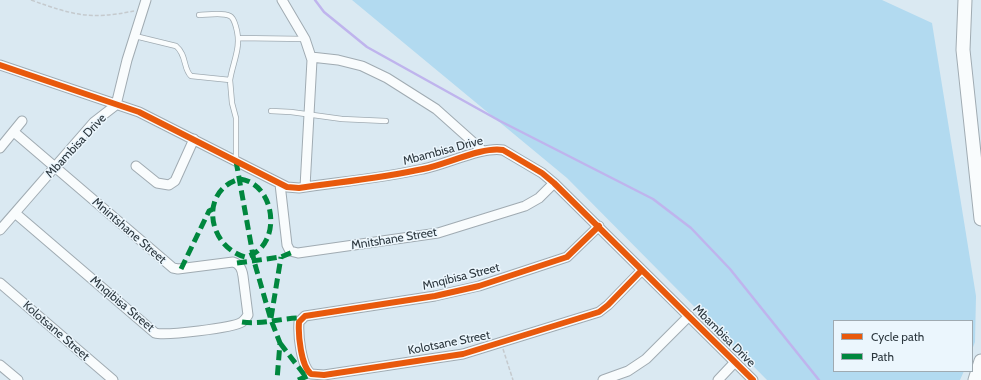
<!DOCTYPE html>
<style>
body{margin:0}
#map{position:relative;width:981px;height:380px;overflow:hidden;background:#dae9f2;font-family:Cabin,sans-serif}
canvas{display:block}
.legend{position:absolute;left:833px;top:320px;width:140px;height:52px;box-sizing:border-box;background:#ebf6fd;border:1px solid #9faab1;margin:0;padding:5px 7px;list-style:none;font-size:12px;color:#2c373e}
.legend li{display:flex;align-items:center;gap:8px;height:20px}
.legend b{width:20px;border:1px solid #9faab1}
</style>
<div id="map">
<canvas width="981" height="380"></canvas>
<ul class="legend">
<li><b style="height:5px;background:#e8590c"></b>Cycle path</li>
<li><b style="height:5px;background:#00873e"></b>Path</li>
</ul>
</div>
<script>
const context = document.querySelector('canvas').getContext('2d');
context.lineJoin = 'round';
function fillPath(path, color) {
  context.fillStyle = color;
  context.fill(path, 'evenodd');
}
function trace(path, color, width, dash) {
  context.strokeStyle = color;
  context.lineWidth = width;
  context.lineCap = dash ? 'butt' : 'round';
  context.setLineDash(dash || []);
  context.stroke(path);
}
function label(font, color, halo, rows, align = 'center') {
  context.font = font + ' Cabin,sans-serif';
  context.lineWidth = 3;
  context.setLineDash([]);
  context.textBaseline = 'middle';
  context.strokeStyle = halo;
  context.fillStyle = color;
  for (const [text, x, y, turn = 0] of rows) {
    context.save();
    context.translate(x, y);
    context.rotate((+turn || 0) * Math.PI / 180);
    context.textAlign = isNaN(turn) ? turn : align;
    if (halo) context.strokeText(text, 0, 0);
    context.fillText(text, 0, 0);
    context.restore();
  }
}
fillPath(new Path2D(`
 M352,0H882L932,23L976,296L975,342L972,350V321H834V371H964L960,380H767L567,178Z`), '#b2daf0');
trace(new Path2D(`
 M315,0L324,12L367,47L500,121L653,199L691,228L730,269L819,380`), '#bfb4ed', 2.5);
const lane = new Path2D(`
 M135,36L176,46C187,55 183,69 191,76L230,80C233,61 242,47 236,27C235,24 234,18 230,16C222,12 207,15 199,15
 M238,38L305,39
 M230,80L232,103L236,118V161
 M271,111L291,112L342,119L386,121`);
const street = new Path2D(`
 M282,0L305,39L312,60L305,187
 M311,57L338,60L362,66L387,78L436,109L483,151
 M0,65L139,112L287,187L299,188C340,182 382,178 423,169C445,165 483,146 503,150L542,173L554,183L753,380
 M116,105L127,60L146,0
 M14,132L173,268L178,269L233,262C240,264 242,269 243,276L248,315C246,318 245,320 242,322C233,328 165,336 155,333L15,213
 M0,148L22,121
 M136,166L157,183L169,185L175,181L194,139
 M280,184L287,245L290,251L298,253L438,233L525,206L539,198L554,183
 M599,226L567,257L479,286L435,296L305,316L299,322C298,335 301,366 311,374L324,375L463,354L599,312L608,305L642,270
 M0,230L94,122L116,105
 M0,283L113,380
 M0,365L18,380
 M603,380L628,371L646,359L689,316
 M718,380L735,362`);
const secondary = new Path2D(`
 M965,0L963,50L981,219
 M975,380L981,361`);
trace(lane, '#a0abb2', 6);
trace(street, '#a0abb2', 11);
trace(secondary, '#a0abb2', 15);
trace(new Path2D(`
 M31,0C73,15 90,20 134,11
 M503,349L513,380`), '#c5cace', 1.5, [4, 2]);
trace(lane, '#f9fcfd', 4.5);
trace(street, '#f9fcfd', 9);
trace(secondary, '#f9fcfd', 13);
trace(new Path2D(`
 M236,161L254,261L271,320L280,343L277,380
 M240,179C277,184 283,248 245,257C207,246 199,190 240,179Z
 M237,263L281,257L293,252
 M181,269L209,211L213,209
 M271,318L281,257
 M242,322C261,325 281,318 301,318
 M280,343L306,377
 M298,380L310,375`), '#00873e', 5, [10, 5]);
trace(new Path2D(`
 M0,65L139,112L287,187L299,188C340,182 382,178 423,169C445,165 483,146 503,150L542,173L554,183L753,380
 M599,226L567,257L479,286L435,296L305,316L299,322C298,335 301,366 311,374L324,375L463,354L599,312L608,305L642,270`), '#e8590c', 6);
label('12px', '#2c373e', '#ebf6fd', [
 ["Mbambisa Drive",76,146,-47],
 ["Mbambisa Drive",443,151,-15],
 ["Mnintshane Street",129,231,41],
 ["Mnitshane Street",394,239,-9],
 ["Mnqibisa Street",461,277,-14],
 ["Mnqibisa Street",122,304,40],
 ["Kolotsane Street",56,331,41],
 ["Mbambisa Drive",724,336,45],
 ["Kolotsane Street",449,343,-11]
]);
</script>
